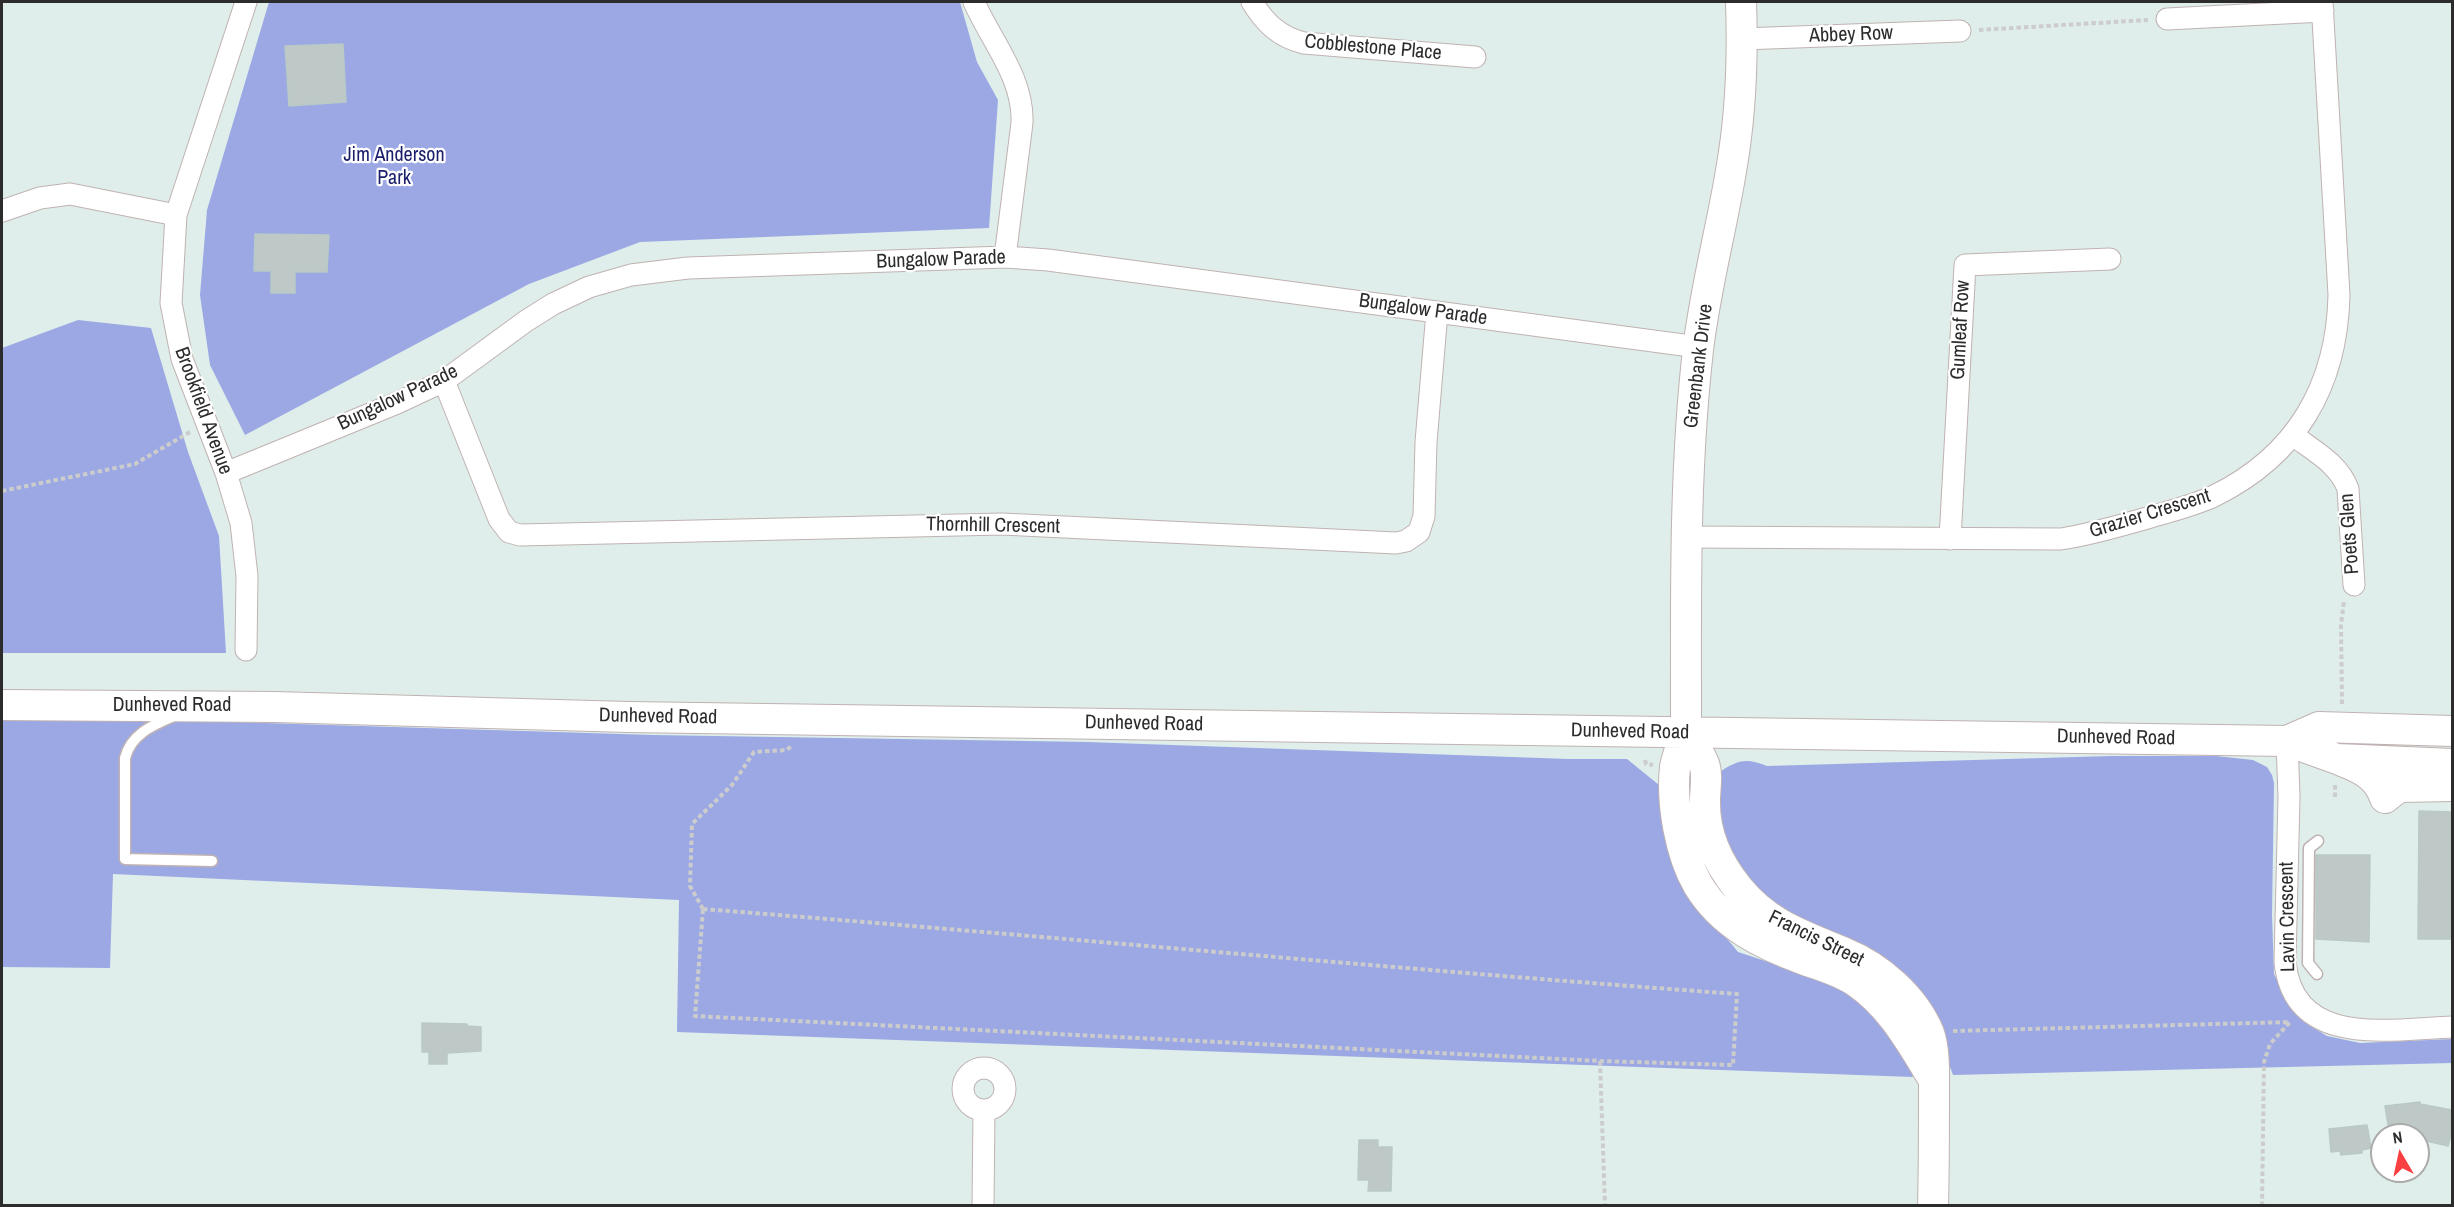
<!DOCTYPE html>
<style>
body{margin:0}
#map{position:relative;width:2454px;height:1207px;overflow:hidden;background:#dfeeea;font-family:"Archivo Narrow",sans-serif}
canvas{display:block}
.frame{position:absolute;inset:0;border:3px solid #2c2c2c;pointer-events:none}
.north{position:absolute;left:2370px;top:1123px;width:60px;height:60px;box-sizing:border-box;background:#fff;border:2px solid #ababab;border-radius:50%;rotate:351deg;font-size:16px;font-weight:700;line-height:24px;text-align:center;color:#2c2c2c}
.north::after{content:'';display:block;margin:auto;width:21px;height:27px;background:#fa3f42;clip-path:polygon(50% 0,100% 100%,50% 72%,0 100%)}
</style>
<div id="map">
<canvas width="2454" height="1207"></canvas>
<div class="frame"></div>
<div class="north">N</div>
</div>
<script>
const context = document.querySelector('canvas').getContext('2d');
context.lineJoin = 'round';
function fillPath(path, color) {
  context.fillStyle = color;
  context.fill(path, 'evenodd');
}
function trace(path, color, width, dash) {
  context.strokeStyle = color;
  context.lineWidth = width;
  context.lineCap = dash ? 'butt' : 'round';
  context.setLineDash(dash || []);
  context.stroke(path);
}
function label(font, color, halo, rows, align = 'center') {
  context.font = font + ' "Archivo Narrow",sans-serif';
  context.lineWidth = 4.5;
  context.setLineDash([]);
  context.textBaseline = 'middle';
  context.strokeStyle = halo;
  context.fillStyle = color;
  for (const [text, x, y, turn = 0] of rows) {
    context.save();
    context.translate(x, y);
    context.rotate((+turn || 0) * Math.PI / 180);
    context.textAlign = isNaN(turn) ? turn : align;
    if (halo) context.strokeText(text, 0, 0);
    context.fillText(text, 0, 0);
    context.restore();
  }
}
fillPath(new Path2D(`
 M269,2H960L977,62L998,100L989,228L640,242L529,284L245,435L210,365L200,295L207,210Z
 M78,320L151,328L188,452L219,536L226,653H2V348Z
 M2,721H200L653,735L1087,742L1569,759H1627L1659,785L1687,890L1738,952L1850,989L1901,1045L1913,1077L677,1032L679,900L113,874L110,968L2,967Z
 M2111,756H2216L2253,760L2267,767L2272,775L2274,783L2272,915L2274,974L2293,1010L2304,1022L2327,1036L2360,1043L2452,1039V1063L1953,1075L1931,1015L1764,902L1716,830L1718,773C1737,761 1744,757 1767,766Z`), '#9ba8e4');
const building = new Path2D(`
 M343,44L346,102L289,106L285,46Z
 M255,234L329,235L327,272H295V293H271V271H254Z
 M2419,811L2452,812V939H2418Z
 M2316,855H2370L2369,942L2316,939Z
 M422,1023L467,1024V1026L481,1027V1051L447,1053V1064H429V1052H422Z
 M2420,1102V1104L2452,1110V1139L2450,1138L2448,1146L2418,1139V1135H2404L2402,1125H2388L2385,1106Z
 M2367,1125L2371,1148L2362,1150V1153L2341,1155L2340,1151L2331,1152L2329,1129Z
 M1359,1140H1378V1147H1392L1391,1191H1368L1369,1180H1358Z`);
fillPath(building, '#bec9c7');
trace(building, '#b8c9c6', 1.5);
const lane = new Path2D(`
 M174,716C153,725 131,734 125,758V859L212,861
 M2317,974L2308,963L2309,848L2318,841`);
const street = new Path2D(`
 M246,2L176,215L171,303L182,359L226,473L241,523L247,576L246,650
 M974,2C991,41 1024,78 1022,123L1005,257
 M1252,2C1265,23 1279,37 1304,43L1475,57
 M2167,19L2323,11
 M1742,39L1960,31
 M2,211L40,198L70,194L176,215
 M444,381L499,519L509,532L520,535L1002,524L1396,543L1406,541L1419,532L1424,516L1426,442L1437,312
 M2294,436C2314,451 2339,464 2348,489L2354,585
 M226,473L397,403L444,381L526,321L553,304L589,287L631,275L688,268L1005,257L1048,260L1698,347
 M1686,537L2061,539C2093,534 2123,525 2154,516C2174,510 2195,505 2214,496C2296,456 2337,386 2339,295L2322,2
 M1950,539L1965,265L2110,259
 M2287,741L2289,797L2285,962C2294,1049 2391,1029 2452,1027
 M963 1089a21 21 0 1 1 42 0a21 21 0 1 1-42 0Z
 M983,1206L984,1110`);
const secondary = new Path2D(`
 M1741,2C1743,58 1741,115 1731,171C1721,231 1705,290 1698,350C1684,473 1686,597 1686,720C1686,737 1678,751 1675,767C1671,803 1680,854 1698,885C1722,925 1763,945 1805,960C1822,966 1840,971 1855,981C1892,1006 1911,1043 1934,1080
 M2,705L275,707L628,717L2287,741L2337,759L2452,764
 M1686,733C1692,743 1700,753 1704,764C1708,774 1705,790 1705,800C1704,834 1717,862 1738,888C1768,925 1802,935 1845,953C1879,967 1914,997 1929,1033C1935,1050 1934,1073 1934,1092C1934,1130 1934,1168 1933,1206
 M2287,741L2319,727L2452,731
 M2342,761C2363,769 2378,777 2385,798L2399,787L2452,786`);
trace(lane, '#c0b2b2', 13);
trace(street, '#c0b2b2', 23);
trace(secondary, '#c0b2b2', 32);
trace(new Path2D(`
 M1979,30L2148,20
 M2,491L135,464L190,432
 M2342,704L2341,625L2344,601
 M1645,760L1646,764L1653,765
 M2335,797V784
 M703,909C1048,936 1392,969 1737,994L1733,1065L1600,1061L695,1016Z
 M703,909L690,886L692,824L732,785L754,752L787,750L792,745
 M1953,1031L2290,1022
 M1600,1061L1605,1206
 M2262,1206L2264,1062L2270,1044L2290,1022`), '#ccc', 4, [4.5, 3]);
trace(lane, '#fff', 10);
trace(street, '#fff', 21);
trace(secondary, '#fff', 30);
label('20px', '#2c2c2c', '#fff', [
 ["Abbey Row",1851,35,-2],
 ["Cobblestone Place",1373,48,5],
 ["Bungalow Parade",941,260,-2],
 ["Bungalow Parade",1423,310,8],
 ["Gumleaf Row",1961,330,-87],
 ["Greenbank Drive",1699,366,-83],
 ["Bungalow Parade",398,398,-25],
 ["Brookfield Avenue",203,411,70],
 ["Grazier Crescent",2150,514,-17],
 ["Thornhill Crescent",993,526,1],
 ["Poets Glen",2350,534,-94],
 ["Dunheved Road",172,706],
 ["Dunheved Road",658,717,1],
 ["Dunheved Road",1144,724,1],
 ["Dunheved Road",1630,732,1],
 ["Dunheved Road",2116,738,1],
 ["Lavin Crescent",2288,917,-91],
 ["Francis Street",1816,939,26]
]);
label('20px', '#1a1e6b', '#fff', [
 ["Jim Anderson",394,156],
 ["Park",394,179]
]);
</script>
